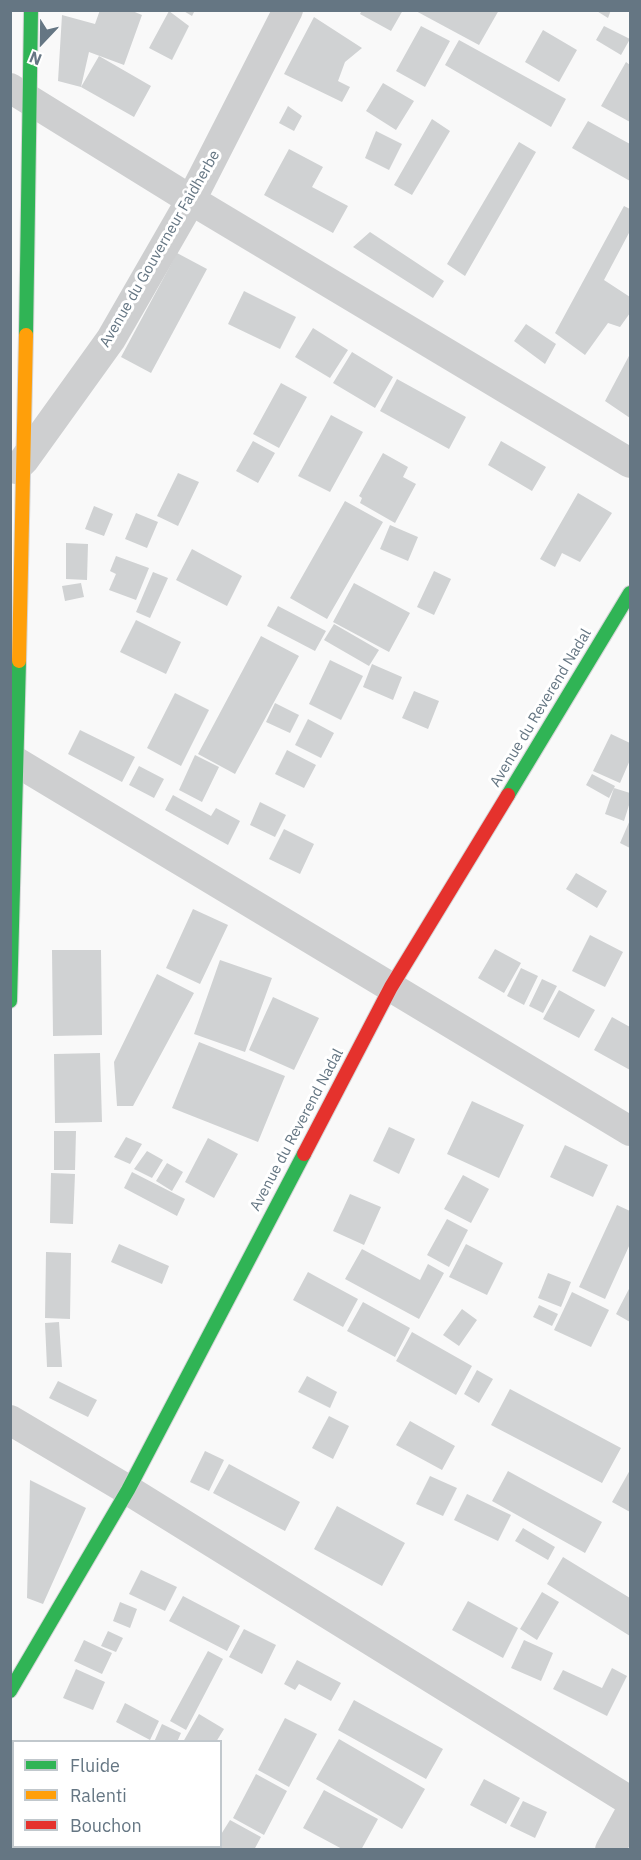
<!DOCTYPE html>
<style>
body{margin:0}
#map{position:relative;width:641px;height:1860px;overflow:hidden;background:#f9f9f9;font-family:"IBM Plex Sans",sans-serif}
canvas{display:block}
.frame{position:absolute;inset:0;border:12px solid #657683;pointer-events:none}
.legend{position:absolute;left:12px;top:1740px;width:210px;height:108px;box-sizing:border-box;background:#fff;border:2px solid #c1c8cd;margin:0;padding:8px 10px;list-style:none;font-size:18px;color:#657683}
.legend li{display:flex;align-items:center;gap:12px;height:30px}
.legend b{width:30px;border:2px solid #c1c8cd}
.north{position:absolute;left:12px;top:12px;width:60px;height:60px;-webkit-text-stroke:4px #fff;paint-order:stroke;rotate:202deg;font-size:16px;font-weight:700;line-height:24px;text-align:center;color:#657683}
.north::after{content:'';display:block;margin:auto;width:21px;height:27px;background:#657683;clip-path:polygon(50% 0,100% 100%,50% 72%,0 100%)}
</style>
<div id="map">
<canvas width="641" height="1860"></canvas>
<div class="frame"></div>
<ul class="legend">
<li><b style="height:8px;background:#30b455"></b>Fluide</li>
<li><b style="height:8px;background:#ff9f0a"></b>Ralenti</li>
<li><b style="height:8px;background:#e5322d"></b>Bouchon</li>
</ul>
<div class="north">N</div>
</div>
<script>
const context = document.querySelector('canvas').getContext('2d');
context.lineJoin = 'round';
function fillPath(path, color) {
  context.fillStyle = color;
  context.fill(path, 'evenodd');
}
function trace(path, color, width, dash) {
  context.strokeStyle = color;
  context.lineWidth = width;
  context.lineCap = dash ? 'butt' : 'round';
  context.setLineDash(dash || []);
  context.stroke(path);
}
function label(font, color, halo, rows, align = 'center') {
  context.font = font + ' "IBM Plex Sans",sans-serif';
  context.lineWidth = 6;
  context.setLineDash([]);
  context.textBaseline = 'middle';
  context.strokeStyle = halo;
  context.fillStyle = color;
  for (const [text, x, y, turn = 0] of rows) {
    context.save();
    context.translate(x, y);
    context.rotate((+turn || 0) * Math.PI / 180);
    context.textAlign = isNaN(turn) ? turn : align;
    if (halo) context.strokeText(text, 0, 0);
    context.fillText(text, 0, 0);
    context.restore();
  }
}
fillPath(new Path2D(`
 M100,10H130L142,15L124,65L89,52L81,87L99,56L151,86L134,117L81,87L58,81L62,15L95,24Z
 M182,10H195L192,16Z
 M362,10H403L391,31L360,14Z
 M414,10H499L479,45Z
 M595,10H611L608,18Z
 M169,11L189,26L172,60L149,48Z
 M314,17L362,48L345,62L338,81L350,87L342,102L284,74Z
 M421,26L450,41L425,87L396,71Z
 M604,26L630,39L621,55L596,40Z
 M543,30L577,50L559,82L525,62Z
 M459,40L566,99L551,127L445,65Z
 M626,62L630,65V122L601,106Z
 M383,83L414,101L396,130L366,111Z
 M288,106L302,116L294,131L279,123Z
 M432,119L450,131L412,195L394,185Z
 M588,121L630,144V181L572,148Z
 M376,131L402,144L389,170L365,158Z
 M519,142L536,152L465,276L447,264Z
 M289,149L323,167L312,187L348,206L333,233L264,195Z
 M624,206L630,209V231L604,280L630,297V313L620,327L608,323L585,355L555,333Z
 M370,232L444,281L433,298L353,247Z
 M177,253L207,269L151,373L121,357Z
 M244,291L296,317L280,349L228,324Z
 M526,324L556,344L545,364L514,341Z
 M313,328L348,350L330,378L295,357Z
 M352,352L393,377L375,408L333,383Z
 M630,354V418L605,401Z
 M397,379L466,417L449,449L380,411Z
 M281,383L307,397L279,448L253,434Z
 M331,415L363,432L330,492L298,476Z
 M253,441L275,453L258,483L236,471Z
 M501,441L546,467L532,491L488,465Z
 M383,453L408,467L403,477L416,484L395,523L360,503L362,498L359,496Z
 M178,473L199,482L178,526L157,516Z
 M578,493L612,513L580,562L562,553L555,567L540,559Z
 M345,501L383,522L327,619L290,598Z
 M94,506L113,514L104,536L85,529Z
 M136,513L158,522L147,548L125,539Z
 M390,525L418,537L408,561L380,549Z
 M66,543L88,544L87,580L66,579Z
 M192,549L242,576L227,606L176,580Z
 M116,556L149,568L136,600L109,590L116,574L110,571Z
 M434,571L451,579L434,615L417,607Z
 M153,572L168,578L150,618L136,612Z
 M81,583L84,597L65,601L62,586Z
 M354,583L410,613L389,652L333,622Z
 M278,606L326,631L315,651L267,626Z
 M136,620L181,642L166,674L120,652Z
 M334,624L379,650L369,666L324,640Z
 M261,636L299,656L235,774L198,754Z
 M330,660L363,676L341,720L309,704Z
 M372,664L402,677L393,700L363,687Z
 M414,691L439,701L428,729L402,718Z
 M175,693L209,710L181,766L147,748Z
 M275,703L299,715L290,733L266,722Z
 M308,719L334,733L321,758L295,745Z
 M80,730L135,757L122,782L68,754Z
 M611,734L630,743V760L620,783L593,771Z
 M287,750L316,765L304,788L275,774Z
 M195,755L219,767L202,802L179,790Z
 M139,766L164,779L154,798L129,785Z
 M592,774L615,786L609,798L586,785Z
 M614,788L630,793V802L624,821L605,814Z
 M173,795L211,816L216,808L240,821L228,845L165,810Z
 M260,802L286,815L275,837L250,825Z
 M630,820V848L620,843Z
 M284,829L314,844L300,874L269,859Z
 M576,873L607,891L597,908L566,889Z
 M193,909L228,925L200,984L166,968Z
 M590,935L623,952L605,987L572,971Z
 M495,949L521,963L504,993L478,978Z
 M52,950H101L102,1035L53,1036Z
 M220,960L272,978L245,1052L194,1034Z
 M521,968L538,976L524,1005L507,996Z
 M157,974L194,993L133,1106H117L114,1062Z
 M542,979L557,986L543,1013L529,1006Z
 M559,990L595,1010L579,1038L543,1019Z
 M273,997L319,1018L294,1070L249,1050Z
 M612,1017L630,1027V1070L594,1050Z
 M199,1042L285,1076L258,1142L172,1108Z
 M100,1053L102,1122L55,1123L54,1054Z
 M472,1101L524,1125L499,1178L447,1154Z
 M389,1127L415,1139L399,1174L373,1161Z
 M54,1131H76L75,1170H54Z
 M126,1137L142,1144L130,1164L114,1157Z
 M208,1138L238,1154L214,1198L185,1182Z
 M565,1145L608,1165L593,1197L550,1177Z
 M147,1151L163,1160L152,1178L134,1169Z
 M167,1163L183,1172L172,1191L156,1181Z
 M132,1172L185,1199L177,1216L124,1188Z
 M51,1173L75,1174L73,1224L50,1223Z
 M463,1175L489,1189L471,1223L444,1209Z
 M350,1194L381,1207L364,1245L333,1231Z
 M617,1205L630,1211V1244L605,1299L579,1287Z
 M447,1219L468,1230L449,1267L427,1255Z
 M119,1244L169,1266L162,1284L111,1262Z
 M466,1244L503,1263L487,1295L449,1277Z
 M362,1249L420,1280L428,1264L444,1273L419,1319L345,1279Z
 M46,1252L71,1253L70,1319L45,1318Z
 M308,1272L358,1299L343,1327L293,1300Z
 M548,1273L571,1282L561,1307L538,1298Z
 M630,1287V1322L616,1314Z
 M572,1292L609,1310L591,1347L554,1330Z
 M363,1302L410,1328L395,1357L347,1331Z
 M539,1305L558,1314L552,1326L533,1317Z
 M462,1309L477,1320L459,1346L443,1335Z
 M59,1322L62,1367H47L45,1323Z
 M412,1332L472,1366L456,1395L396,1361Z
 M477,1370L493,1379L479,1403L464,1394Z
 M307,1376L337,1392L330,1408L298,1392Z
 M58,1381L97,1400L88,1417L49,1398Z
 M510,1389L621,1448L602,1483L491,1425Z
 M329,1416L349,1426L333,1459L312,1448Z
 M410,1421L455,1446L442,1470L396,1445Z
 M205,1451L224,1460L209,1491L190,1482Z
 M229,1464L300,1502L285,1531L213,1493Z
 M630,1470V1512L612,1502Z
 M508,1471L602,1522L585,1553L492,1501Z
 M430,1476L457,1488L443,1516L416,1504Z
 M30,1480L86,1508L43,1604L27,1598Z
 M467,1494L511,1515L498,1541L454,1520Z
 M337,1506L405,1543L382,1586L314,1549Z
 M523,1528L555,1547L548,1560L515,1541Z
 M563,1557L630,1598V1636L547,1584Z
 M141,1570L177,1587L165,1611L129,1594Z
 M542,1592L559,1602L537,1640L520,1629Z
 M183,1596L240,1626L227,1651L169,1621Z
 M468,1601L518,1628L503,1658L452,1630Z
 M120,1602L137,1609L130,1628L113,1621Z
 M244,1629L276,1645L262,1674L229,1657Z
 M108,1631L123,1638L116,1652L101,1646Z
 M84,1640L112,1653L102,1674L74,1661Z
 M524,1640L553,1653L541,1681L511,1668Z
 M208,1651L223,1659L186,1730L170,1721Z
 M297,1660L341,1683L331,1701L299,1684L295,1690L284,1684Z
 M612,1668L627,1676L607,1716L553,1689L563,1670L602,1688Z
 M76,1669L105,1682L93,1710L63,1698Z
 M354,1700L443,1749L426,1779L338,1730Z
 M125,1703L159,1721L150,1740L116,1722Z
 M199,1714L224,1729L216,1742H183Z
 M285,1718L317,1734L289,1787L258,1770Z
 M162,1724L181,1733L177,1742H154Z
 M339,1739L425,1789L402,1829L316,1779Z
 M256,1774L287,1791L264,1835L233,1818Z
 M484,1779L520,1798L506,1824L470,1805Z
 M324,1790L378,1819L361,1850H344L303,1828Z
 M523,1801L547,1812L535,1838L510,1826Z
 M230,1820L261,1837L254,1850H213L215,1846H220V1836Z
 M34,1846H66V1850H34Z
 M72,1846H95V1850H71Z
 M149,1846H165L164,1850H154Z`), '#d0d2d3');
const fast = new Path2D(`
 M26,335L31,10
 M508,795L630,593
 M10,1001L19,661
 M10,1691L128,1490L304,1154`);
const slow = new Path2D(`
 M19,661L26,335`);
const jam = new Path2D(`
 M304,1154L391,987L508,795`);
trace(fast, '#d5d6d7', 16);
trace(slow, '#d5d6d7', 16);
trace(jam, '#d5d6d7', 16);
trace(new Path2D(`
 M10,88L191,200L630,463
 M15,469L24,460L111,339L191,200L288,10
 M10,758L630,1131
 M10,1420L128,1490L630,1801
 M610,1850L630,1813`), '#cecfd0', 30);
trace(fast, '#30b455', 14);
trace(slow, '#ff9f0a', 14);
trace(jam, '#e5322d', 14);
label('15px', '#657683', '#fff', [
 ["Avenue du Gouverneur Faidherbe",160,249,-60],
 ["Avenue du Reverend Nadal",541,708,-59],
 ["Avenue du Reverend Nadal",297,1130,-62]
]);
</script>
